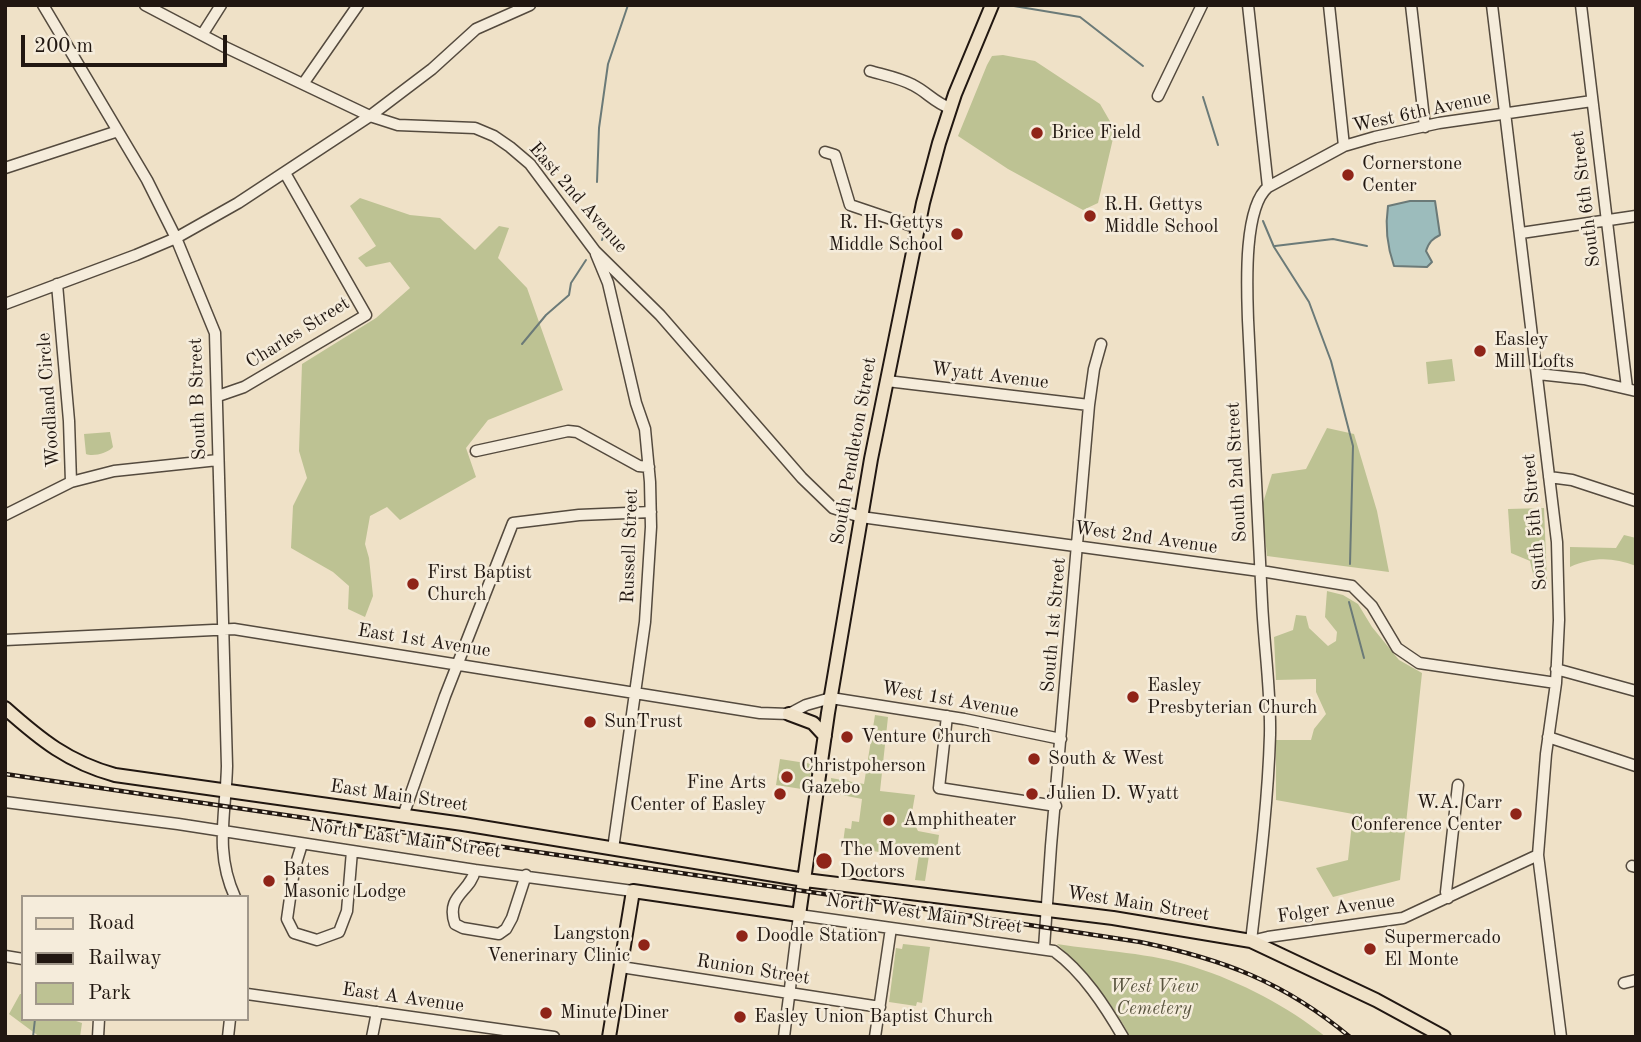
<!DOCTYPE html>
<style>
body{margin:0}
#map{position:relative;width:1641px;height:1042px;overflow:hidden;background:#efe1c7;font-family:"Old Standard TT",serif}
canvas{display:block}
.frame{position:absolute;inset:0;border:7px solid #211711;pointer-events:none}
.legend{position:absolute;left:21px;top:895px;width:228px;height:126px;box-sizing:border-box;background:#f5ecdb;border:2px solid #a0978a;margin:0;padding:9px 12px;list-style:none;font-size:21px;color:#211711}
.legend li{display:flex;align-items:center;gap:14px;height:35px}
.legend b{width:35px;border:2px solid #a0978a}
.scale{position:absolute;left:21px;top:35px;width:206px;height:32px;box-sizing:border-box;border:4px solid #211711;border-top:0;padding-left:9px;font-size:21px;line-height:24px;white-space:nowrap;color:#211711;-webkit-text-stroke:5px #f5ecdb;paint-order:stroke}
</style>
<div id="map">
<canvas width="1641" height="1042"></canvas>
<div class="frame"></div>
<ul class="legend">
<li><b style="height:9px;background:#efe1c7"></b>Road</li>
<li><b style="height:9px;background:#211711"></b>Railway</li>
<li><b style="height:19px;background:#bdc293"></b>Park</li>
</ul>
<div class="scale">200 m</div>
</div>
<script>
const context = document.querySelector('canvas').getContext('2d');
context.lineJoin = 'round';
function fillPath(path, color) {
  context.fillStyle = color;
  context.fill(path, 'evenodd');
}
function trace(path, color, width, dash) {
  context.strokeStyle = color;
  context.lineWidth = width;
  context.lineCap = dash ? 'butt' : 'round';
  context.setLineDash(dash || []);
  context.stroke(path);
}
function label(font, color, halo, rows, align = 'center') {
  context.font = font + ' "Old Standard TT",serif';
  context.lineWidth = 5;
  context.setLineDash([]);
  context.textBaseline = 'middle';
  context.strokeStyle = halo;
  context.fillStyle = color;
  for (const [text, x, y, turn = 0] of rows) {
    context.save();
    context.translate(x, y);
    context.rotate((+turn || 0) * Math.PI / 180);
    context.textAlign = isNaN(turn) ? turn : align;
    if (halo) context.strokeText(text, 0, 0);
    context.fillText(text, 0, 0);
    context.restore();
  }
}
fillPath(new Path2D(`
 M1003,55L1035,61L1100,104L1115,130L1098,203L1083,210L1008,169L958,136L987,65L992,56Z
 M360,198L410,215L440,218L475,250L499,226L509,228L498,258L527,288L563,390L488,420L466,448L476,477L400,520L387,507L370,516L365,544L369,558L373,596L365,617L348,609L349,586L333,572L291,548L293,506L307,478L299,451L302,364L376,318L410,288L390,262L366,267L358,258L376,246L350,206Z
 M1452,359L1455,381L1428,384L1426,362Z
 M1327,428L1354,434L1377,511L1389,572L1267,556L1262,506L1272,474L1306,469Z
 M110,432L113,447C108,453 93,457 86,454L84,434Z
 M1544,508L1547,582L1534,578L1530,561L1511,553L1508,509Z
 M1624,535L1636,538V566C1612,557 1593,557 1570,567V547L1616,548Z
 M1327,591L1343,595L1358,604L1372,627L1399,660L1422,673L1400,880L1333,897L1316,868L1348,860L1353,814L1276,800V740H1311L1314,729L1326,714L1316,692V679L1276,680L1274,637L1293,630L1296,615L1306,616L1309,628L1328,646L1336,641L1337,632L1325,617Z
 M875,715L888,717L880,791L915,795L910,824L915,825L918,831L939,835L937,850L930,849L925,881L915,880L920,848L894,844L893,849L887,848L886,853L859,849V845L843,843L845,828L851,829L852,821L859,822L862,799L832,793L831,778L864,784Z
 M780,759L812,764L808,790L776,785Z
 M903,944L930,947L922,1003L917,1002L916,1006L889,1002L896,948L902,949Z
 M1057,944C1101,951 1152,953 1194,967C1241,982 1287,1006 1326,1037H1130C1113,1002 1084,971 1057,944Z
 M20,994H23V1019H70L82,1023L80,1037H40L9,1014Z`), '#bdc293');
const water = new Path2D(`
 M1410,201H1435L1440,235C1432,239 1429,242 1426,251L1432,262L1427,267L1394,266C1387,246 1385,226 1388,206Z`);
fillPath(water, '#9cbcbc');
trace(water, '#6b7a78', 2);
trace(new Path2D(`
 M1014,6L1080,17L1143,66
 M1203,97L1218,145
 M597,182L599,128L608,64L628,5
 M1263,221L1274,247L1309,302L1331,361L1353,446L1350,564
 M602,240L605,231L602,220
 M1275,246L1333,239L1367,246
 M522,344L546,315L569,295L571,283L586,260
 M1349,602L1364,658
 M33,1037L35,1019`), '#6b7a78', 2);
const minor = new Path2D(`
 M43,5L147,180L176,238L215,333L227,766C226,813 214,851 235,897
 M145,5L225,47L370,116L398,125L475,128L494,136L510,147L530,164L595,251L660,315L802,478L833,508L861,517L1267,572L1352,586L1372,606L1397,648L1419,663L1556,683
 M1248,5L1268,187C1243,208 1247,289 1248,320C1252,414 1257,508 1262,602C1264,646 1271,691 1270,735C1268,803 1259,873 1251,941L1268,937L1403,918L1538,855
 M1329,5L1344,146
 M1411,5L1425,127
 M1492,5L1557,542L1559,620L1556,683L1546,754L1538,855L1561,1037
 M1581,5L1627,388
 M202,35L221,5
 M870,71C884,75 900,78 913,85C927,92 935,103 950,108
 M303,84L358,5
 M1158,96L1202,5
 M825,152L835,155L850,205L918,228
 M5,168L118,131
 M1268,187L1344,146L1375,137L1439,123L1592,101
 M1521,233L1636,216
 M596,254L608,283L636,403L645,429L650,482L651,527L645,622L613,849
 M5,304L136,255L176,238L238,203L370,116L432,69L476,29L530,5
 M1538,374L1584,379L1636,391
 M887,381L1089,405
 M218,396L244,387L366,315L285,173
 M476,451L568,431L577,432L639,466L649,467
 M1549,477L1572,480L1636,501
 M71,482L114,471L218,460
 M5,515L71,482L69,421L57,284
 M5,640L234,629L760,713L789,714L806,705L831,698L964,719L1061,739
 M1556,669L1636,691
 M947,716L939,788L1056,806
 M1548,737L1636,766
 M5,802L178,824L475,870L633,891
 M403,816L445,696L513,523L579,515L651,512
 M302,844L294,870L287,919L294,933L317,940L339,932L347,911L352,851
 M1632,866L1636,867
 M475,870C471,892 445,895 455,924L463,928L499,934L506,929L512,918L526,875
 M1448,898L1446,892L1458,785
 M1044,948L1051,846L1089,405L1094,369L1101,344
 M5,956L23,959
 M621,967L880,1007
 M1624,983L1636,980
 M247,994L554,1037
 M98,1037L99,1019
 M228,1037L230,1019
 M372,1037L377,1012
 M784,1037L799,915L1054,951C1083,972 1105,1006 1123,1037
 M875,1037L891,928`);
const major = new Path2D(`
 M5,708C41,740 68,762 115,775L463,824L805,880L1113,918L1251,941L1376,1000L1444,1037
 M789,714L813,723L825,736
 M609,1037L633,891L799,915L828,713L871,459L923,203L939,143L955,94L992,5`);
trace(minor, '#544a3e', 13);
trace(major, '#211711', 16);
trace(minor, '#f5ecdb', 10);
trace(major, '#efe1c7', 12);
const rail = new Path2D(`
 M5,774L899,905L1140,942C1223,959 1284,982 1350,1037`);
trace(rail, '#211711', 4.5);
trace(rail, '#f5ecdb', 2, [5]);
for (const [x, y, r, color] of [
 [1037,133,7,"#8f2418"],
 [1348,175,7,"#8f2418"],
 [1090,216,7,"#8f2418"],
 [957,234,7,"#8f2418"],
 [1480,351,7,"#8f2418"],
 [413,584,7,"#8f2418"],
 [1133,697,7,"#8f2418"],
 [590,722,7,"#8f2418"],
 [847,737,7,"#8f2418"],
 [1034,759,7,"#8f2418"],
 [787,777,7,"#8f2418"],
 [780,794,7,"#8f2418"],
 [1032,794,7,"#8f2418"],
 [1516,814,7,"#8f2418"],
 [889,820,7,"#8f2418"],
 [824,861,9,"#8f2418"],
 [269,881,7,"#8f2418"],
 [742,936,7,"#8f2418"],
 [644,945,7,"#8f2418"],
 [1370,949,7,"#8f2418"],
 [546,1013,7,"#8f2418"],
 [740,1017,7,"#8f2418"]
]) {
  const dot = new Path2D();
  dot.arc(x, y, r, 0, 2 * Math.PI);
  context.fillStyle = color;
  context.fill(dot);
  trace(dot, '#f5ecdb', 2.5);
}
label('19px', '#211711', '#f5ecdb', [
 ["West 6th Avenue",1422,112,-12],
 ["East 2nd Avenue",578,198,49],
 ["South 6th Street",1586,199,-97],
 ["Charles Street",298,333,-32],
 ["Wyatt Avenue",990,376,7],
 ["South B Street",198,399,-92],
 ["Woodland Circle",49,400,-94],
 ["South Pendleton Street",854,451,-80],
 ["South 2nd Street",1237,472,-93],
 ["South 5th Street",1535,522,-95],
 ["West 2nd Avenue",1146,538,8],
 ["Russell Street",630,546,-88],
 ["South 1st Street",1054,625,-85],
 ["East 1st Avenue",424,641,9],
 ["West 1st Avenue",950,700,10],
 ["East Main Street",399,796,8],
 ["North East Main Street",405,839,8],
 ["West Main Street",1138,904,9],
 ["Folger Avenue",1336,909,-8],
 ["North West Main Street",924,914,8],
 ["Runion Street",753,970,9],
 ["East A Avenue",403,998,8]
]);
label('19px', '#211711', '#f5ecdb', [
 ["Brice Field",1051,133],
 ["Cornerstone",1362,164],
 ["Center",1362,186],
 ["R.H. Gettys",1104,205],
 ["Middle School",1104,227],
 ["R. H. Gettys",943,223,"right"],
 ["Middle School",943,245,"right"],
 ["Easley",1494,340],
 ["Mill Lofts",1494,362],
 ["First Baptist",427,573],
 ["Church",427,595],
 ["Easley",1147,686],
 ["Presbyterian Church",1147,708],
 ["SunTrust",604,722],
 ["Venture Church",861,737],
 ["South & West",1048,759],
 ["Christpoherson",801,766],
 ["Gazebo",801,788],
 ["Fine Arts",766,783,"right"],
 ["Center of Easley",766,805,"right"],
 ["Julien D. Wyatt",1046,794],
 ["W.A. Carr",1502,803,"right"],
 ["Conference Center",1502,825,"right"],
 ["Amphitheater",903,820],
 ["The Movement",840,850],
 ["Doctors",840,872],
 ["Bates",283,870],
 ["Masonic Lodge",283,892],
 ["Langston",630,934,"right"],
 ["Venerinary Clinic",630,956,"right"],
 ["Doodle Station",756,936],
 ["Supermercado",1384,938],
 ["El Monte",1384,960],
 ["Minute Diner",560,1013],
 ["Easley Union Baptist Church",754,1017]
], 'left');
label('italic 19px', '#58533e', '#f5ecdb', [
 ["West View",1154,987],
 ["Cemetery",1154,1009]
]);
</script>
